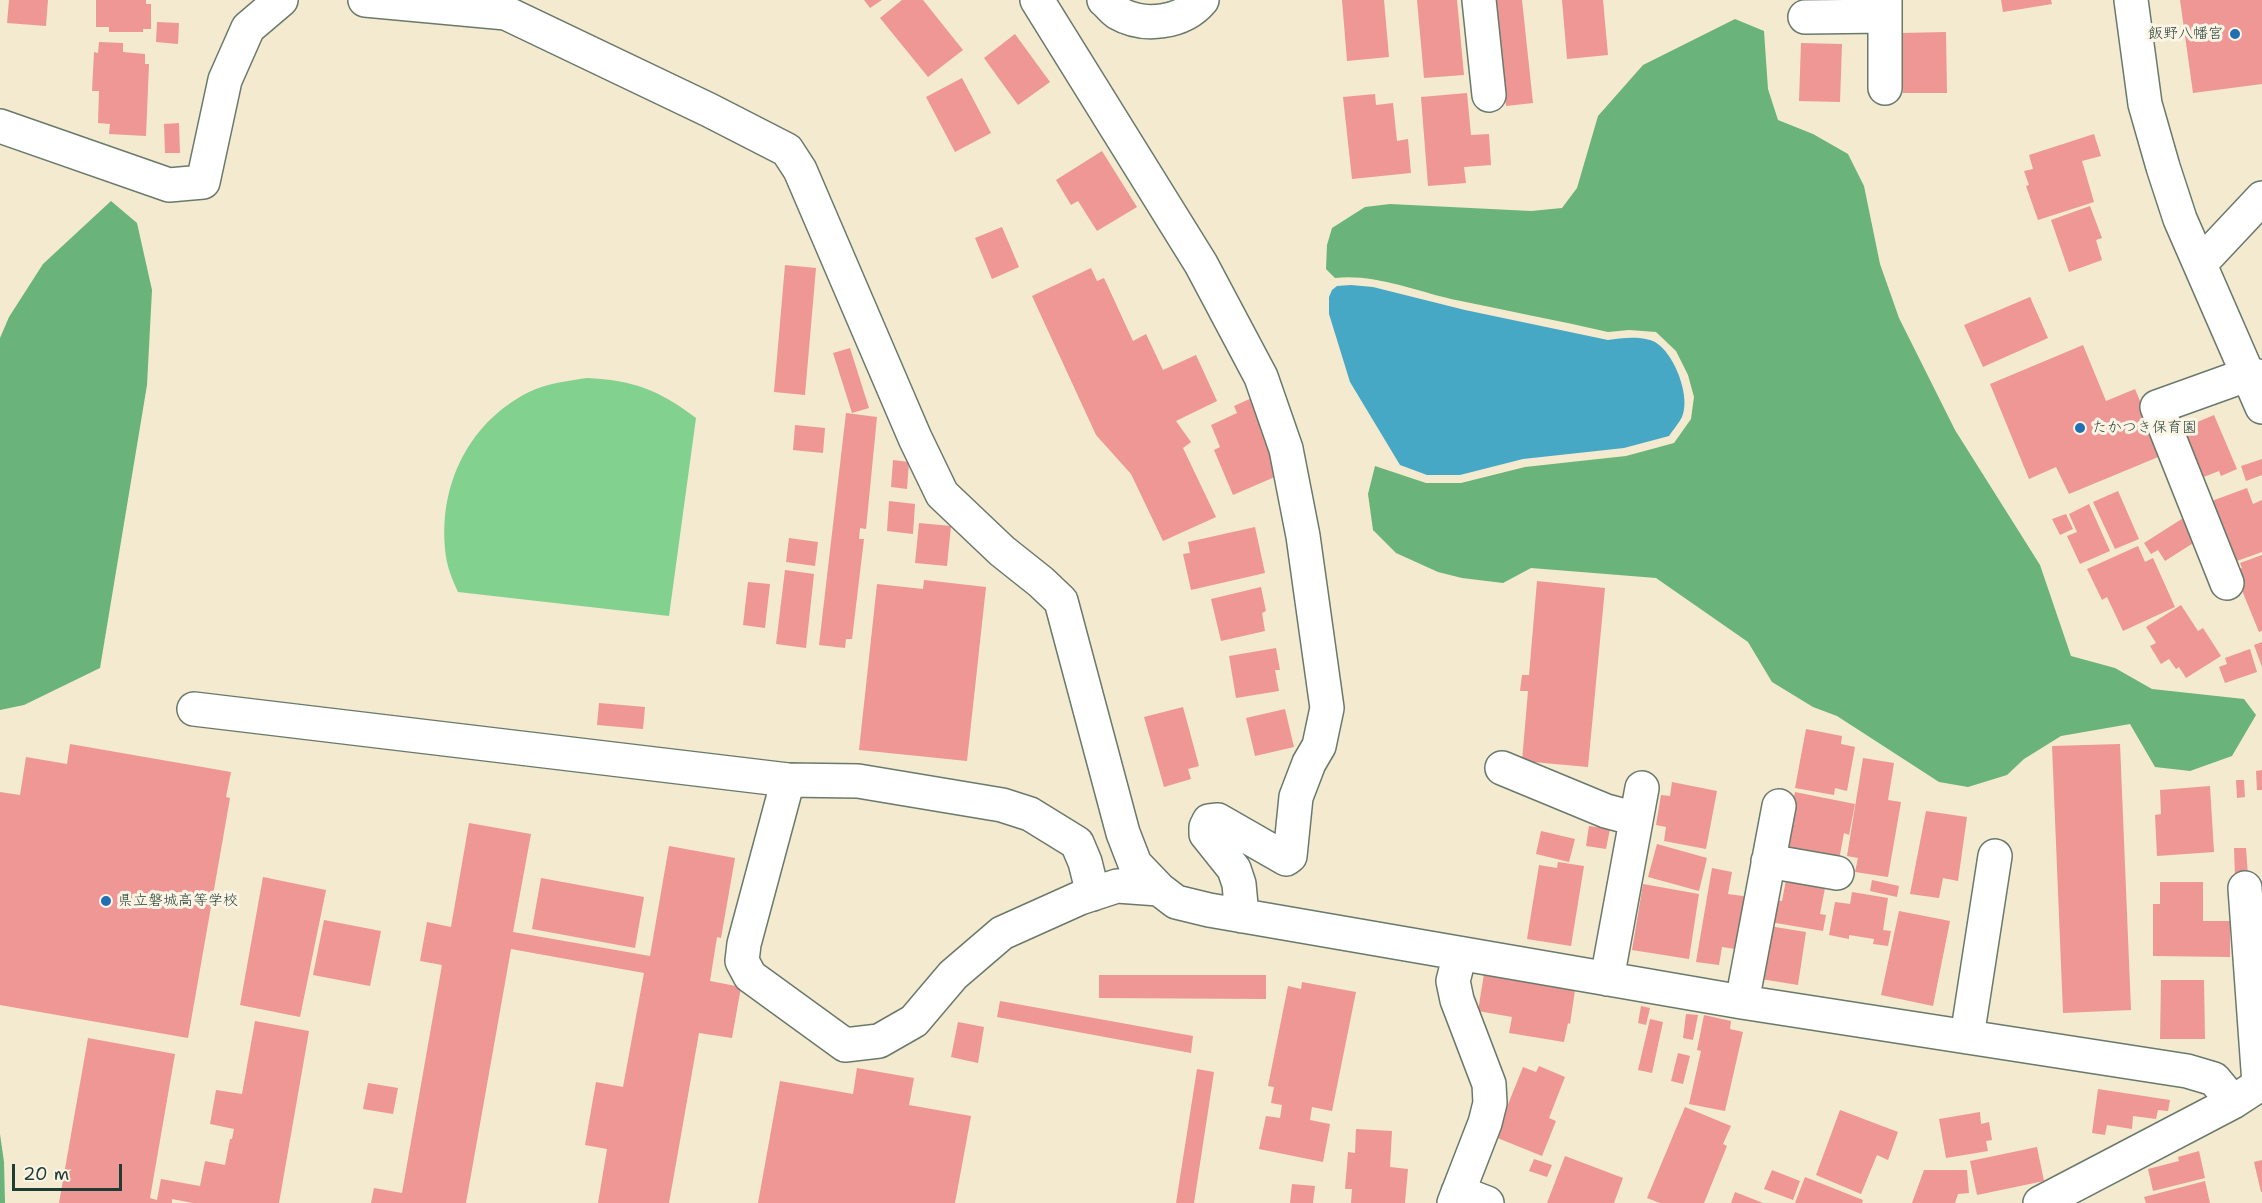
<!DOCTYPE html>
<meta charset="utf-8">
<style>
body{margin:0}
#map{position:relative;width:2262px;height:1203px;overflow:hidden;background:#f3ead0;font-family:"Shantell Sans",sans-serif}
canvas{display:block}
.scale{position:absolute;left:12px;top:1164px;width:110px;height:27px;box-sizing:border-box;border:3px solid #1f3d34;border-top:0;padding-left:8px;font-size:18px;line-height:21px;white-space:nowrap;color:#1f3d34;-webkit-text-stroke:4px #fcf5e5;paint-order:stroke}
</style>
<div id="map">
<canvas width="2262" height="1203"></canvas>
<div class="scale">20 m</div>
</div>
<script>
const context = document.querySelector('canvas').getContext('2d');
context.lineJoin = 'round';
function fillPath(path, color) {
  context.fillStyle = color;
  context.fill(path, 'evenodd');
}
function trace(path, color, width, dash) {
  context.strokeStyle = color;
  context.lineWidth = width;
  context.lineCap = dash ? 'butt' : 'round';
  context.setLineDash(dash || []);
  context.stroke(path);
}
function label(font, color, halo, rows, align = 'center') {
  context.font = font + ' "Shantell Sans","Klee One",sans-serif';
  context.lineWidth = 6;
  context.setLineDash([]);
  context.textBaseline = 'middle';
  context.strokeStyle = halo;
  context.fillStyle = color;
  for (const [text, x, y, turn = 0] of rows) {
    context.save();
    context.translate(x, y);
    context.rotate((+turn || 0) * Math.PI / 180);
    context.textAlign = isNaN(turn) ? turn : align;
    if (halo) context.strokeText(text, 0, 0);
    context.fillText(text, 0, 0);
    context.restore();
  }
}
fillPath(new Path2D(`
 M587,378C633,380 659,390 696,418L669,616L458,592C454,583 449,572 447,562C435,493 465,424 529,392C547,383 568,381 587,378Z`), '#83d18f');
fillPath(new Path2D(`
 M1735,19L1764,31L1768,89L1778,120L1813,134L1848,154L1864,186L1880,264L1899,318L1955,430L2040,565L2071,656L2115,668L2152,689L2244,699L2256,715L2232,756L2190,771L2155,767L2130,724L2061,736L2024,759L2007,775L1968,787L1939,782L1837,716L1813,707L1772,682L1748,642L1656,578L1531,568L1503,583L1462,578L1438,572L1396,553L1373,530L1368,494L1375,466L1426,483H1461L1525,467L1626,456L1674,443L1691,419L1694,397L1688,375L1676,351L1656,332L1629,330L1608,332C1556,320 1503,310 1451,299C1412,290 1375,274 1335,278L1326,269L1327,245L1332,228L1365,207L1390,204L1531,211L1562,208L1577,188L1598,116L1643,65Z
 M111,201L137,223L152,290L147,385L100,668L24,705L0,710V338L9,317L43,264Z
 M0,1134L4,1162L5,1203H0Z`), '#6ab37a');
fillPath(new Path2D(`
 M1351,285L1373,287L1465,310L1608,340C1621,338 1636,336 1650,340C1672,346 1692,396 1682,417C1679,423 1673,430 1669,436L1624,448L1523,459L1460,475H1427L1400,465L1350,382L1329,314V297L1332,290L1337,286Z`), '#47a8c6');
fillPath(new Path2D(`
 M9,0H48L46,26L7,23Z
 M96,0H146V4H151V29H143V32H109V27H96Z
 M864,0H882L870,8Z
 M902,0H923L963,50L928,77L880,18Z
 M1342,0H1384L1389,57L1347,61Z
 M1417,0H1457L1464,75L1424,78Z
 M1495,0H1522L1533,103L1506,106Z
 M1562,0H1603L1608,55L1567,59Z
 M2001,0H2051L2052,4L2003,12Z
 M2180,0H2262V84L2193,93Z
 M157,22L179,23L178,44L156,42Z
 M1946,32L1947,93H1903L1901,33Z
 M1015,34L1050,82L1018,105L984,58Z
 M99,42L123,43V52L145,54V64H149L146,136L109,134L110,124L98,123L99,91H92L94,52L98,53Z
 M1801,43L1842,44L1840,102L1799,101Z
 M962,78L991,133L955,152L926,97Z
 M1467,93L1471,135L1489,134L1491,165L1464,167L1466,183L1428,186L1421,97Z
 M1375,94L1376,105L1393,103L1397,141L1408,139L1411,173L1352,179L1343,97Z
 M179,123L180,153H165L164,124Z
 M2094,134L2101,156L2082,161L2094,202L2038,220L2026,186L2029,185L2024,171L2033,169L2029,155Z
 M1102,151L1137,207L1097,231L1078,201L1071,205L1056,180Z
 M2090,206L2102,238L2096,240L2102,260L2069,272L2051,220Z
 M1002,227L1019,267L992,279L975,238Z
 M785,265L816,268L805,395L774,392Z
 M1091,268L1097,281L1104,278L1133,341L1146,334L1163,370L1196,355L1217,401L1176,421L1191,442L1183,448L1216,517L1163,541L1131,474L1096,435L1032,296Z
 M2030,297L2048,338L1983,367L1964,325Z
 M2083,345L2106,401L2135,389L2163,455L2069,494L2056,467L2029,479L1990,384Z
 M850,348L869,408L852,413L833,353Z
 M1254,397L1281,458L1271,462L1277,476L1233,495L1214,450L1220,447L1211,425L1237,413L1234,406Z
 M846,413L877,417L866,529L860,528L859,539H864L852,639H846L845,648L819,645Z
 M2214,415L2237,469L2221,476L2219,471L2201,478L2181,429Z
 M795,425L825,428L823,453L793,450Z
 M2262,459V475L2246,481L2241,466Z
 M893,460L909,462L907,489L891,487Z
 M2247,488L2253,504L2262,500V552L2231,563L2209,502Z
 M2118,491L2139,539L2115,549L2093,502Z
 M889,501L915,504L913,534L887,531Z
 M2089,504L2110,551L2080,564L2067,536L2077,532L2069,514Z
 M2066,514L2073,529L2060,535L2052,519Z
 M2188,515L2198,540L2165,561L2158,550L2151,554L2144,543Z
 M919,523L951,526L947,566L915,563Z
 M1255,527L1265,573L1191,590L1183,554L1190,553L1188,542Z
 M789,538L818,542L815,566L786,562Z
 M2138,546L2145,562L2153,558L2175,607L2123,631L2107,597L2102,600L2087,569Z
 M2262,555V631L2259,632L2234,571L2242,568L2240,563Z
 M785,570L814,574L806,648L776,644Z
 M924,580L986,587L967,761L859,750L877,584L923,589Z
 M1537,581L1605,588L1588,767L1522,761L1528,691H1520L1522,675H1529Z
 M748,582L770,584L765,628L743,625Z
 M1261,587L1266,611L1262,613L1265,631L1221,641L1211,599Z
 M2181,605L2198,631L2203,628L2221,656L2186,678L2179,667L2176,669L2169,659L2161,664L2150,646L2156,643L2146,627Z
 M2262,642V667L2254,645Z
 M1276,648L1280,670H1275L1279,691L1236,698L1229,656Z
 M2250,649L2257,672L2225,683L2219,667L2227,664L2225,658Z
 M599,703L645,707L643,729L597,725Z
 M1183,707L1199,766L1188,769L1191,779L1164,787L1144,717Z
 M1285,709L1294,747L1255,756L1246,718Z
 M1806,729L1842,736L1841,744L1855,747L1847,791L1835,788L1834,795L1795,788Z
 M70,744L231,772L226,797L230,798L188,1038L0,1005V792L20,795L26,757L67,764Z
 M2120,744L2131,1010L2063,1013L2052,746Z
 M1863,758L1894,763L1888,800L1901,802L1888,877L1855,872L1858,858L1847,856Z
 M2262,770V790H2257L2256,771Z
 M2236,780H2244L2245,797L2237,798Z
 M1672,782L1717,791L1706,849L1664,841L1666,827L1656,825L1661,795L1670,796Z
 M2210,786L2214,852L2157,856L2155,815L2161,814L2160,790Z
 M1795,792L1855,804L1849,835L1844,833L1839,860L1783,850Z
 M1926,811L1967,817L1958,881L1943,878L1939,898L1910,894Z
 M469,823L531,834L513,932L650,956L669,846L735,858L721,938L717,937L710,981L741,987L732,1038L699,1033L669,1203H598L607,1149L585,1145L596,1082L623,1087L644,973L511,949L466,1203H371L374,1188L402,1193L442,965L420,961L427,922L451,927Z
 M1589,826L1610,829L1606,849L1586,846Z
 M1541,831L1575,839L1569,862L1536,854Z
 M1657,844L1707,858L1699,891L1648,877Z
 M2234,848H2246L2248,876L2235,877Z
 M1558,862L1584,866L1571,946L1527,939L1539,865L1557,868Z
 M1712,868L1732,872L1728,894L1750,897L1741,950L1722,947L1719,965L1696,962Z
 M263,877L326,890L300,1017L240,1005Z
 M541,878L644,897L635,948L532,929Z
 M1786,880L1825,888L1820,914L1826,915L1823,931L1770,922L1774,900L1782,901Z
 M1872,880L1899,886L1897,897L1870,891Z
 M2160,882H2203V921H2230V957L2153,956V904H2160Z
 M1643,884L1699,894L1689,959L1632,950Z
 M1852,892L1888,898L1883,930L1891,931L1888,946L1873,944L1874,939L1849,935V939L1829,935L1835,902L1850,904Z
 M1899,911L1950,921L1933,1006L1881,995Z
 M324,920L381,931L370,986L313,975Z
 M1769,926L1806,932L1798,985L1761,979Z
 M1484,974L1575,990L1570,1024L1568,1023L1564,1042L1509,1033L1512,1017L1478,1011Z
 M1099,975H1266V999L1099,998Z
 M2161,980H2204L2205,1039H2160Z
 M1302,982L1356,992L1332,1111L1312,1107L1310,1120L1330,1124L1323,1162L1259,1149L1266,1116L1280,1118L1282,1105L1271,1103L1274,1087L1268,1086L1288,986L1301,989Z
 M1000,1001L1193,1036L1191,1053L997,1017Z
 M1641,1006L1650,1008L1646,1025L1638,1023Z
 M1686,1014L1698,1015L1693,1040L1683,1038Z
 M1704,1015L1731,1021L1730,1029L1743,1032L1725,1111L1689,1104L1701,1051L1697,1050Z
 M1650,1019L1663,1022L1652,1073L1638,1070Z
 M255,1021L309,1031L279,1203H193L172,1199V1203H59L88,1038L175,1054L150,1198L157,1200L161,1179L200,1186L205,1161L225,1165L230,1139H232L234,1129L210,1124L216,1090L242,1094Z
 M958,1022L984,1027L978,1063L951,1057Z
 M1678,1053L1690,1056L1683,1084L1671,1081Z
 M1539,1066L1565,1077L1549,1118L1556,1121L1542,1156L1495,1137L1523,1067L1536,1072Z
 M857,1068L914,1078L909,1105L971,1116L955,1203H758L780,1081L853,1094Z
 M1197,1069L1214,1072L1194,1203H1176Z
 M368,1083L398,1088L393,1114L363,1109Z
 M2098,1089L2170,1100L2168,1111L2158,1110L2156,1119L2133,1116L2132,1129L2107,1125L2105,1135L2092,1133Z
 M1685,1107L1731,1126L1723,1144L1727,1146L1704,1203H1660L1647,1198Z
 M1840,1110L1898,1132L1888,1160L1877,1155L1861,1194L1816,1175Z
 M1980,1112L1981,1124L1989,1122L1992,1140L1986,1141L1988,1151L1946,1158L1939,1119Z
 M1356,1129L1392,1131L1390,1167L1408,1169L1405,1203H1351L1352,1189H1345L1348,1152L1355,1153Z
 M2037,1147L2044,1181L1977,1195L1970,1161Z
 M2199,1151L2205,1178L2153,1191L2148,1169L2179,1161L2178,1157Z
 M1565,1156L1623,1178L1614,1203H1547Z
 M1534,1159L1552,1165L1547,1177L1529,1171Z
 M2262,1160V1192H2261L2254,1162Z
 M1772,1170L1800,1181L1793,1200L1764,1189Z
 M1924,1170H1967L1969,1193L1958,1194L1955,1203H1912Z
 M1805,1177L1863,1200L1862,1203H1795Z
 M2205,1181L2210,1203H2146L2144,1197Z
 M1292,1184L1315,1186L1313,1203H1290Z
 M1735,1192L1763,1203H1731Z`), '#ee9795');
const minor = new Path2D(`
 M365,0L506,13L709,110L787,150L800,170L915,438L942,494L1002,551L1041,582L1061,601L1123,833L1135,864L1159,889L1176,902L1209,910L1742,1002L2187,1071L2214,1079L2233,1102
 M1037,0L1201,264L1261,377L1286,449L1303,536L1327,708L1319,746L1309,763L1296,797L1290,856L1286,859L1218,820L1209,821L1206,827V834L1234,869L1239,884L1242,916
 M1104,0C1109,4 1113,10 1118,13C1144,28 1183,23 1202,0
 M1479,0L1489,95
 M1885,0V88
 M2131,0L2145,104L2163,167L2180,219L2262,407
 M1805,17L1885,16
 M0,126L169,185L203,182L225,80L248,28L281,0
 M2200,264L2262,198
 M2227,583L2157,407L2249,374L2262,377
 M194,709L788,780L858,781L1002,805L1030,814L1077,843L1085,862L1093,894
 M1502,768L1606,811L1636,819
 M788,780L744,944L742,961L750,976L845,1045L879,1041L914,1021L953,975L1002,933L1080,898L1117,886L1159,889
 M1768,861L1837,873
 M2245,888L2259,1084
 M1607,979L1642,788
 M1742,1002L1779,806
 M1967,1037L1995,856
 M1458,1192L1487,1203
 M1454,1203L1485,1123L1490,1103L1489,1084L1457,1000L1453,981L1460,954
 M2040,1203L2233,1102L2262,1083`);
trace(minor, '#697a6b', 36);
trace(minor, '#fff', 33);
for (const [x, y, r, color] of [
 [2235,34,6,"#1f6fb2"],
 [2080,428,6,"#1f6fb2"],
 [106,901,6,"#1f6fb2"]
]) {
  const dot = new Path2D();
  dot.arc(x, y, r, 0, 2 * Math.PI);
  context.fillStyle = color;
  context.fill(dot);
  trace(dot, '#fcf5e5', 2);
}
label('15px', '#1f3d34', '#fcf5e5', [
 ["飯野八幡宮",2223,34,"right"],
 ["たかつき保育園",2092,428],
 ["県立磐城高等学校",118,901]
], 'left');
</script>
